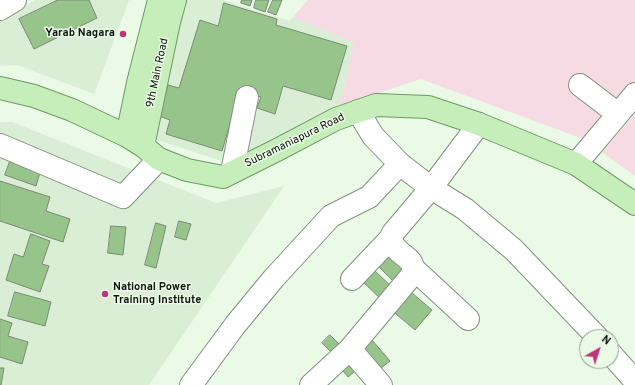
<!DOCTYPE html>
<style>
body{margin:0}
#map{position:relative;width:635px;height:385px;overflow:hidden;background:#eafae6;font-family:Overpass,sans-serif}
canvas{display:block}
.north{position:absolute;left:579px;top:329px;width:40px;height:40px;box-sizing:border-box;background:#eafae6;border:1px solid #929e8f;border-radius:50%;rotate:39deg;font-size:11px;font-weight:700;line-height:16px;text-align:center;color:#0f140d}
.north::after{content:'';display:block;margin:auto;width:14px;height:18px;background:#bb3578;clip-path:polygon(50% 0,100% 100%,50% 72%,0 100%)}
</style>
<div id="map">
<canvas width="635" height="385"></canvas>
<div class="north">N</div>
</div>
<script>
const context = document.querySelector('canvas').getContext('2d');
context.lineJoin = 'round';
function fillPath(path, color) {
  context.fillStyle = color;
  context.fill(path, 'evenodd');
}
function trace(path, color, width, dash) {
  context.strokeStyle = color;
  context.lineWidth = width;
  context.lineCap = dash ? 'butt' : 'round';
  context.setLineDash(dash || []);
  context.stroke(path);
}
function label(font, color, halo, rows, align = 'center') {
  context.font = font + ' Overpass,sans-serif';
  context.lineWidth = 3;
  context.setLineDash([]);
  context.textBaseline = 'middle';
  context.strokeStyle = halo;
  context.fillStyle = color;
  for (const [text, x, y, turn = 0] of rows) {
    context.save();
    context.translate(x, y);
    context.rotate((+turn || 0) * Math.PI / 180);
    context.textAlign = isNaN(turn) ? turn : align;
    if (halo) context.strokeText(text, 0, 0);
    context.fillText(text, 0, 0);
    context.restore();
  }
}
fillPath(new Path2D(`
 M35,0H129L94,94L17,65L0,66V20Z
 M186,0H223L289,21L293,17L354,43L340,105L225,162L151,138Z
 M0,122H12L216,203L284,186L149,385H0Z`), '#d9eed4');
fillPath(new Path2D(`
 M308,0H635V80L586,140L421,79L340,105L354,43L293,17Z
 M635,114V176L602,152Z`), '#f6dae4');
const building = new Path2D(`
 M58,0H89L97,18L34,49L19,19Z
 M242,0H252L250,6L241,3Z
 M256,0H269L265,12L254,8Z
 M273,0H282L276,15L268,12Z
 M224,3L277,19L276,25L347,46L331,100L283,86L275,114L257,108L261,97L240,90L222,151L166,134L170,120L159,116L168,85L179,88L200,20L218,26Z
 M11,159L41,169L36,186L5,175Z
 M0,181L50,197L46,211L70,219L63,242L0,221Z
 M179,221L191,224L186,240L175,237Z
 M156,223L166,226L156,268L145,265Z
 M111,226L126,227L123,255L108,253Z
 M31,234L50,241L42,264L49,266L40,292L6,280L14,254L23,257Z
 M390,253L408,270L395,283L378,266Z
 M374,270L395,290L384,302L362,281Z
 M15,292L51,302L45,326L8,316Z
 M412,293L432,310L415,330L395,313Z
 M0,319L12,323L8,336L28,342L22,364L0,357Z
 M330,335L344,349L336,357L322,343Z
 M372,340L390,361L375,373L358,352Z
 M351,357L360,367L348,377L339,366Z
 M0,368H4L1,385H0Z`);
fillPath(building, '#97c48b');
trace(building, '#7c8a78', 1);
const minor = new Path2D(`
 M0,9L15,0
 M580,85L618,114
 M358,111L373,136L400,164L431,188L465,209L514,250L597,337
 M0,145L123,197L159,159
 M576,164L635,94
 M232,172L247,97
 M414,269L468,319
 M352,279L390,239
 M350,349L381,385
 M611,354L635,381
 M191,385L236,324L274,278L331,216L369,197L400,164
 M311,385L350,349L412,275C417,259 403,258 395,247C393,245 392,242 390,239L393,233L431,188L479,124`);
const major = new Path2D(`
 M0,88L34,96L72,110L127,136L143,146L159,159L187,170L223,177L277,150L336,119L376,105L428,107L479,124L576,164L635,204
 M127,136L138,83L159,0
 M143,146L169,22L175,0`);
trace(minor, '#82917f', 24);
trace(major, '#6d9a61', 24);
trace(minor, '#fff', 22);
trace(major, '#c6eebb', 22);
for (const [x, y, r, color] of [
 [123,34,4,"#bb3578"],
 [105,294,4,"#bb3578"]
]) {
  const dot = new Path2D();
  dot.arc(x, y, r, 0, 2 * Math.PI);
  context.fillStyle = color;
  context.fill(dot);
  trace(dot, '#eafae6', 1.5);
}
label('bold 11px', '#0f140d', '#eafae6', [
 ["Yarab Nagara",115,34],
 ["National Power",113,288,"left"],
 ["Training Institute",113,301,"left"]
], 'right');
label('11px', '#0f140d', '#eafae6', [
 ["9th Main Road",158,73,-78],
 ["Subramaniapura Road",295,141,-26]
]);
</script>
